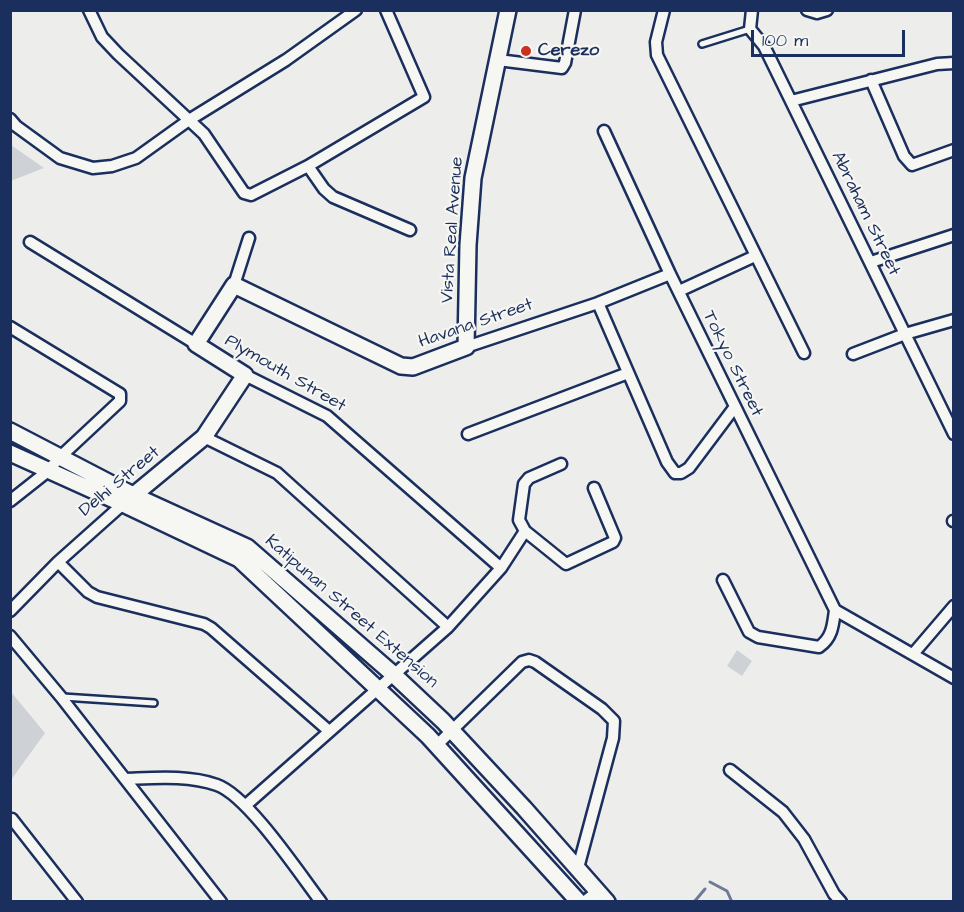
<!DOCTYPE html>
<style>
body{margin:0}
#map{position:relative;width:964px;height:912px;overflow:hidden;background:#edeeec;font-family:"Architects Daughter",sans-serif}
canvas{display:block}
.frame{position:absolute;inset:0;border:12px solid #1b2f5e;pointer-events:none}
.scale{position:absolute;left:751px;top:30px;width:154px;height:27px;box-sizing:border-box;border:3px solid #1b2f5e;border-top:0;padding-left:8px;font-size:18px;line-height:21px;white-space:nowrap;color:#1b2f5e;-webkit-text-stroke:4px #f6f6f2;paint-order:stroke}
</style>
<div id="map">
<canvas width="964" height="912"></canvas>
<div class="frame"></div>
<div class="scale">100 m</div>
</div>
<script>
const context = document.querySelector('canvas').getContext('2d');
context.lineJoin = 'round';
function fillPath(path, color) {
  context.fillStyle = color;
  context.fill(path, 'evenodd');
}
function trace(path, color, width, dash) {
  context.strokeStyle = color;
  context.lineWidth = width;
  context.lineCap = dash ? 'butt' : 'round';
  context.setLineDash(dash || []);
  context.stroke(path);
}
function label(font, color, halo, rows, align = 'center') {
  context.font = font + ' "Architects Daughter",sans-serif';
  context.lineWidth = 4.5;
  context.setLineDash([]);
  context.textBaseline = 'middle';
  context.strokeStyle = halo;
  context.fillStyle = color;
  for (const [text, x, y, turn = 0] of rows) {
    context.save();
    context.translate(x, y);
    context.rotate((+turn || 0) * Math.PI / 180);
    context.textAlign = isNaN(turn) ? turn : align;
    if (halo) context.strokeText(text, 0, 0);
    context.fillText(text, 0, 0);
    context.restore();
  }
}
fillPath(new Path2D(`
 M11,145L44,168L11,181Z
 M737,650L752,661L742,676L727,666Z
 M11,692L45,733L11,780Z`), '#ced2d7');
trace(new Path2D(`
 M710,882L727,891L732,902
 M694,902L705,889`), '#6e7a96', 3);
const lane = new Path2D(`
 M702,44L750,29
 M63,697L154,703`);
const street = new Path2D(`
 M89,10L102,37L118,54L204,134L244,193L251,195L308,166L424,97L386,10
 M664,10L656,42L657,55L804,353
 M752,10L750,29L764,46L954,434
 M807,10L817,13L827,10
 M498,60L562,68L565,63L575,10
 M871,80L904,156L912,165L954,150
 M791,101L937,64L954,63
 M10,119L16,126L60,158L93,168L112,166L136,158L189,120L286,60L356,10
 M604,131L670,274L835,610
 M308,166L324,189L333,197L410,230
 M30,242L196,344
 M871,262L954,235
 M234,285L249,238
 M679,291L755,256
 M598,303L667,462L675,473H681L689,468L734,408
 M10,327L120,394V401L59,458L48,471L10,501
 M466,347L598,303L670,274
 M853,354L905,334L954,320
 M245,375L327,416L501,568
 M468,434L628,373
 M204,437L277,473L448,627
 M561,464L529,478L524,484L519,520L525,531L566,564L613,542L615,538L594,488
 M953,521H954
 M58,562L88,592L97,597L204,624L211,628L329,731
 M723,580L749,632L758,637L819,647C832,638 833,626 835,610
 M835,610L954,678
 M10,611L58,562L123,504
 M10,636L61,697L221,902
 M913,654L954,606
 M437,745L522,662L529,660L535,662L602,709L614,721L613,738L578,868
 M730,770L783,812L804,839L834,894L841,902
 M125,779C155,778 188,775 217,785C248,796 299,873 321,902
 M246,805L448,627L501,568L525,531
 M10,821L12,819L77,902
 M584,902L598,891`);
const secondary = new Path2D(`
 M10,431L133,495L247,547L393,674L443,721L524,808L607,902
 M10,453L123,504L239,559L428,736L579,902
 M123,504L204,437L245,375L196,344L234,285L401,366L413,367L466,347L468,245L473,178L508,10`);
trace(lane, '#1b2f5e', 10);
trace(street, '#1b2f5e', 15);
trace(secondary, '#1b2f5e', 20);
trace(lane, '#f6f6f2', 5);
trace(street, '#f6f6f2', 10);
trace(secondary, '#f6f6f2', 15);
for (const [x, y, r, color] of [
 [526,51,6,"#c8321e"]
]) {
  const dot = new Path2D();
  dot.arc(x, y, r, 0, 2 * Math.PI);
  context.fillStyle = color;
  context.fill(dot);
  trace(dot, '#f6f6f2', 2);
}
label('bold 18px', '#1b2f5e', '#f6f6f2', [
 ["Cerezo",538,51]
], 'left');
label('18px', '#1b2f5e', '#f6f6f2', [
 ["Abraham Street",865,214,64],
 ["Vista Real Avenue",453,230,-86],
 ["Havana Street",476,324,-19],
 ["Tokyo Street",732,364,64],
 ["Plymouth Street",285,374,30],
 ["Delhi Street",120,482,-40],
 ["Katipunan Street Extension",351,612,41]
]);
</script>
